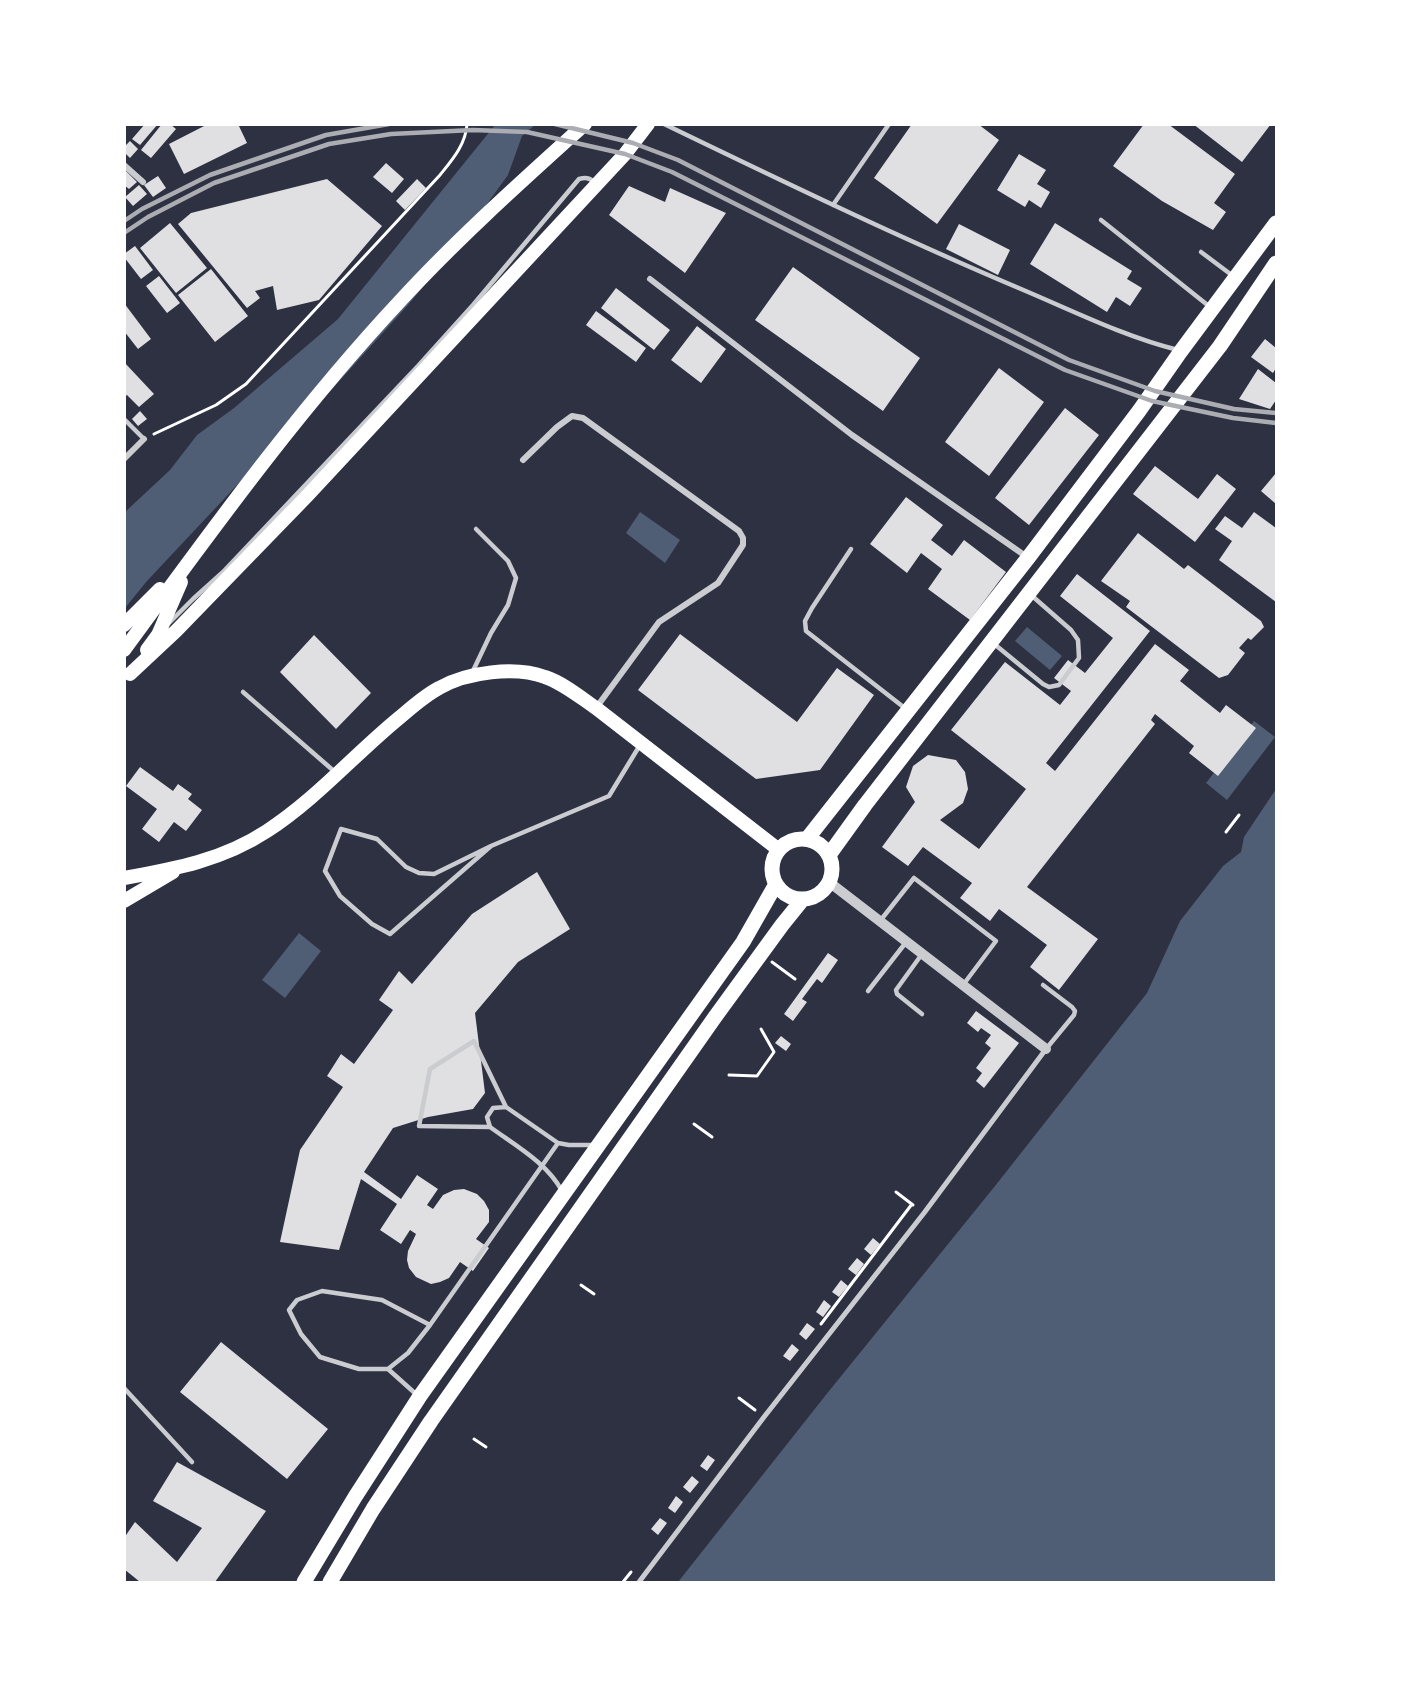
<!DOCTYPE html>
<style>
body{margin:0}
#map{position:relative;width:1401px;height:1707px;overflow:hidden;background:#2d3142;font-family:"Public Sans",sans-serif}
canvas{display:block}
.frame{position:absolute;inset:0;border:126px solid #fff;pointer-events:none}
</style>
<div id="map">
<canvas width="1401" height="1707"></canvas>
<div class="frame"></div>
</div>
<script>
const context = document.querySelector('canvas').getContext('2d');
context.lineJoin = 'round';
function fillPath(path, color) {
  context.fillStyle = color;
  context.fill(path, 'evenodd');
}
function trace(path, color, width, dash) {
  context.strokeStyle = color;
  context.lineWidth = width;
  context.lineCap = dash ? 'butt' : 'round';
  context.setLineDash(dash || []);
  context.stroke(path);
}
fillPath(new Path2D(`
 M495,125H535L522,136L508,175L455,248L408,305L333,388L269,451L147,581L125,608V512L170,470L197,435L234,408L338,319Z
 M640,512L680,540L665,563L626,533Z
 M1027,627L1062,656L1050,670L1015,641Z
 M1254,721L1275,737L1227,800L1206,783Z
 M1276,789V1582H678L825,1396L995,1186L1147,993L1180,921L1223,866L1241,852L1244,837Z
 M299,933L321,951L285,998L262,980Z`), '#4f5d75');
fillPath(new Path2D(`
 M145,124H158L140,145L132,139Z
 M162,124H170L176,129L151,158L141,150Z
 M208,124H238L247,143L184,174L169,144Z
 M912,124H978L999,140L937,224L874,178Z
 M1144,124H1168L1235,174L1214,203L1226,212L1213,230L1162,201L1113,166Z
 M1193,124H1271L1242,162Z
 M130,141L138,149L130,158L124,152V147Z
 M1019,154L1046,170L1037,184L1050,192L1041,208L1029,200L1025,207L997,190Z
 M386,163L404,179L392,193L373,177Z
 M124,169L137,182L129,189L124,185Z
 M158,176L166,188L153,197L144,185Z
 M327,179L382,226L319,300L277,310L273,286L255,291L260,298L247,308L178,224L191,213Z
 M417,179L426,188L405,210L396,201Z
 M139,185L147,194L133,206L125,197Z
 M629,186L665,202L670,188L726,213L685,273L609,215Z
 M170,223L207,268L176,293L140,248Z
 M1055,223L1132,271L1127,279L1142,288L1130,306L1116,297L1107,312L1030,264Z
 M959,224L1010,250L998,275L946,249Z
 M135,246L153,270L141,279L124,257V254Z
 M793,267L920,358L883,411L755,320Z
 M211,269L248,316L215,342L178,295Z
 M159,276L180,303L167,313L146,286Z
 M616,288L670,330L654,350L601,308Z
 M124,303L151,339L138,349L124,331Z
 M596,311L646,348L636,362L586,325Z
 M697,326L726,349L701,383L671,360Z
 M1265,339L1276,348V368L1273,373L1251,357Z
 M124,362L154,394L139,407L127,395L124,397Z
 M999,368L1044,402L989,476L945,442Z
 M1258,369L1276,383V400L1270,409L1239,399Z
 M1065,408L1099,435L1029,525L995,498Z
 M140,411L147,419L138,426L132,419Z
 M1155,466L1198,499L1217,474L1236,489L1195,542L1133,494Z
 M1276,473V504L1261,491Z
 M906,497L943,525L931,540L952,556L964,540L1006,572L970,620L928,589L942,569L921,553L907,573L870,544Z
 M1254,512L1276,528V602L1219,560L1232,541L1215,529L1225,516L1242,528Z
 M1138,533L1184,569L1188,565L1261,621L1264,627L1251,640L1248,638L1239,648L1245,653L1228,675L1219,678L1126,607L1130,601L1101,581Z
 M1077,574L1150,631L1046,763L1055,771L1155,644L1189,670L1180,681L1220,713L1226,705L1256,728L1218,776L1189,753L1194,746L1155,714L1151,720L1155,724L1027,887L1098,939L1059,990L1030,967L1047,945L999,909L990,921L960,898L972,883L923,847L908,866L882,847L915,802L906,787L913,766L928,755L956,760L965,772L968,789L963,803L940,820L979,849L1026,789L951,730L1005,662L1060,705L1071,691L1054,678L1068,660L1085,673L1113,638L1060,596Z
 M680,634L797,722L837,668L874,695L820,770L756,779L638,690Z
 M314,635L371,693L336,729L280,672Z
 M140,767L173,791L178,784L192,794L188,799L202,810L186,831L174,822L159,842L142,829L157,809L126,786Z
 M537,872L570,929L518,962L475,1013L485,1093L473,1109L428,1117L393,1128L364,1172L401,1199L417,1175L438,1189L427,1205L433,1209L443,1195L454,1190L464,1189L477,1194L484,1201L489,1210V1222L476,1239L489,1248L473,1271L460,1262L449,1278L440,1282L431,1284L416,1277L409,1268L407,1260L408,1251L416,1234L410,1230L401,1244L380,1230L397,1204L361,1179L339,1250L280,1242L300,1150L343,1087L327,1076L341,1054L354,1064L393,1010L379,1000L399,971L412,984L472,914Z
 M828,953L838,960L822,983L817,979L802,999L807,1002L793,1021L784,1014Z
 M976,1011L1019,1043L984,1088L976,1081L982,1073L976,1068L991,1048L985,1043L991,1035L981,1028L978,1032L967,1023Z
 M781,1036L791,1044L786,1051L775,1043Z
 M873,1238L880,1244L871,1255L864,1249Z
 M857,1258L864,1264L856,1275L848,1269Z
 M841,1280L848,1286L839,1297L832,1292Z
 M824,1300L831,1306L823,1317L816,1312Z
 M807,1323L815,1329L806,1340L799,1334Z
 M221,1342L328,1429L287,1479L180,1392Z
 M792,1344L799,1350L790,1361L783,1356Z
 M708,1455L715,1460L707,1471L700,1466Z
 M177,1462L266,1511L215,1582H140L124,1569V1538L135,1522L177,1562L202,1528L153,1501Z
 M692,1476L699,1482L690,1493L683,1487Z
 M676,1496L683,1502L675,1513L668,1508Z
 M660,1518L667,1523L658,1535L651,1529Z`), '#e0e0e3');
trace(new Path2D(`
 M154,434L216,405L246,384L440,175C452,160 466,144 467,124
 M1226,832L1239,815
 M772,962L795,979
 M729,1075L757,1076L774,1052L761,1029
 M694,1124L712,1137
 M896,1192L913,1205
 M581,1285L594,1294
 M821,1324L912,1204
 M739,1398L755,1410
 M474,1439L486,1447
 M623,1582L631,1572`), '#fff', 3);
trace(new Path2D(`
 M664,124C782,181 900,238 1021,289C1071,310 1125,337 1178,350
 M833,205L889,124
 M1101,220L1210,307
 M1201,252L1233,276
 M124,419L144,439
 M851,549L812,608L805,621L806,631L906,709
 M169,623L193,599L223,572L418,366L473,305L579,179C587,177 590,178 596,184
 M993,643L1043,684L1049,687L1059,685L1079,658L1078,640L1071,630L1031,595
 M472,673L491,633L508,605L516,578L508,561L476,529
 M243,692L335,772
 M491,846L434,874L419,873L406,867L377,839L341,829L325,871L340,896L372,924L390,934L491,846L609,796L640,745
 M880,921L914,878L996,941L963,985
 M922,954L896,990L897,994L922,1014
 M1043,985L1072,1007L1075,1011L1074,1015L1046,1049
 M868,991L907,941
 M506,1107L493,1108L487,1117L490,1127C516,1146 547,1163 562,1191
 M490,1127L419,1126L430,1069L474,1041L506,1107L558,1143L569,1145H595
 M430,1325L382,1300L322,1291L297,1300L289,1310L301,1334L320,1357L359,1369H388L408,1353L430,1325L558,1143
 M388,1369L417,1395
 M124,1388L192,1462`), '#caccd0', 4.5);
trace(new Path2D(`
 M639,1582L764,1417L924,1213L1046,1049`), '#caccd0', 5);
trace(new Path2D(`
 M124,165L143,182
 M650,279L852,435L1027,557
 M124,459L144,439
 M523,460L557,427L572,416L583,418L739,531L743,538V545L718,583L659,622L596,708`), '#caccd0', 6);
trace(new Path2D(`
 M829,882L1046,1049`), '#caccd0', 10);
trace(new Path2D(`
 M124,625L160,589
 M124,650C212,530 299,409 401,300C458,238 522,181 585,124
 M147,650L158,635L181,582
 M130,674L176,631L307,496L625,154L648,124
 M124,878C175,869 223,860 267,831C315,800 354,755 399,718C411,708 424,696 439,688C467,672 515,666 545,677C563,683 580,697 596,708L779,850
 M124,901L173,872`), '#fff', 14);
trace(new Path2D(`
 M807,839L1028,558L1139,411L1181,351L1276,223
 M772 869a30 30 0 1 1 60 0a30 30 0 1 1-60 0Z
 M829,855L865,805L1220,346L1276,263
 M304,1582L355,1497L420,1396L743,942L776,884
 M330,1582L373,1509L431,1421L715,1017L782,925L803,899`), '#fff', 15);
trace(new Path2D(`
 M555,124L633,143L678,160L1069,360L1155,391L1234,409L1276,413
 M124,221L142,209L210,175L326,135L389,124
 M124,233L148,217L214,183L329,144L391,134L473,130L527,132L625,154L672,172L1065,370L1152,401L1233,418L1276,423`), '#abadb3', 4.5);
</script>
